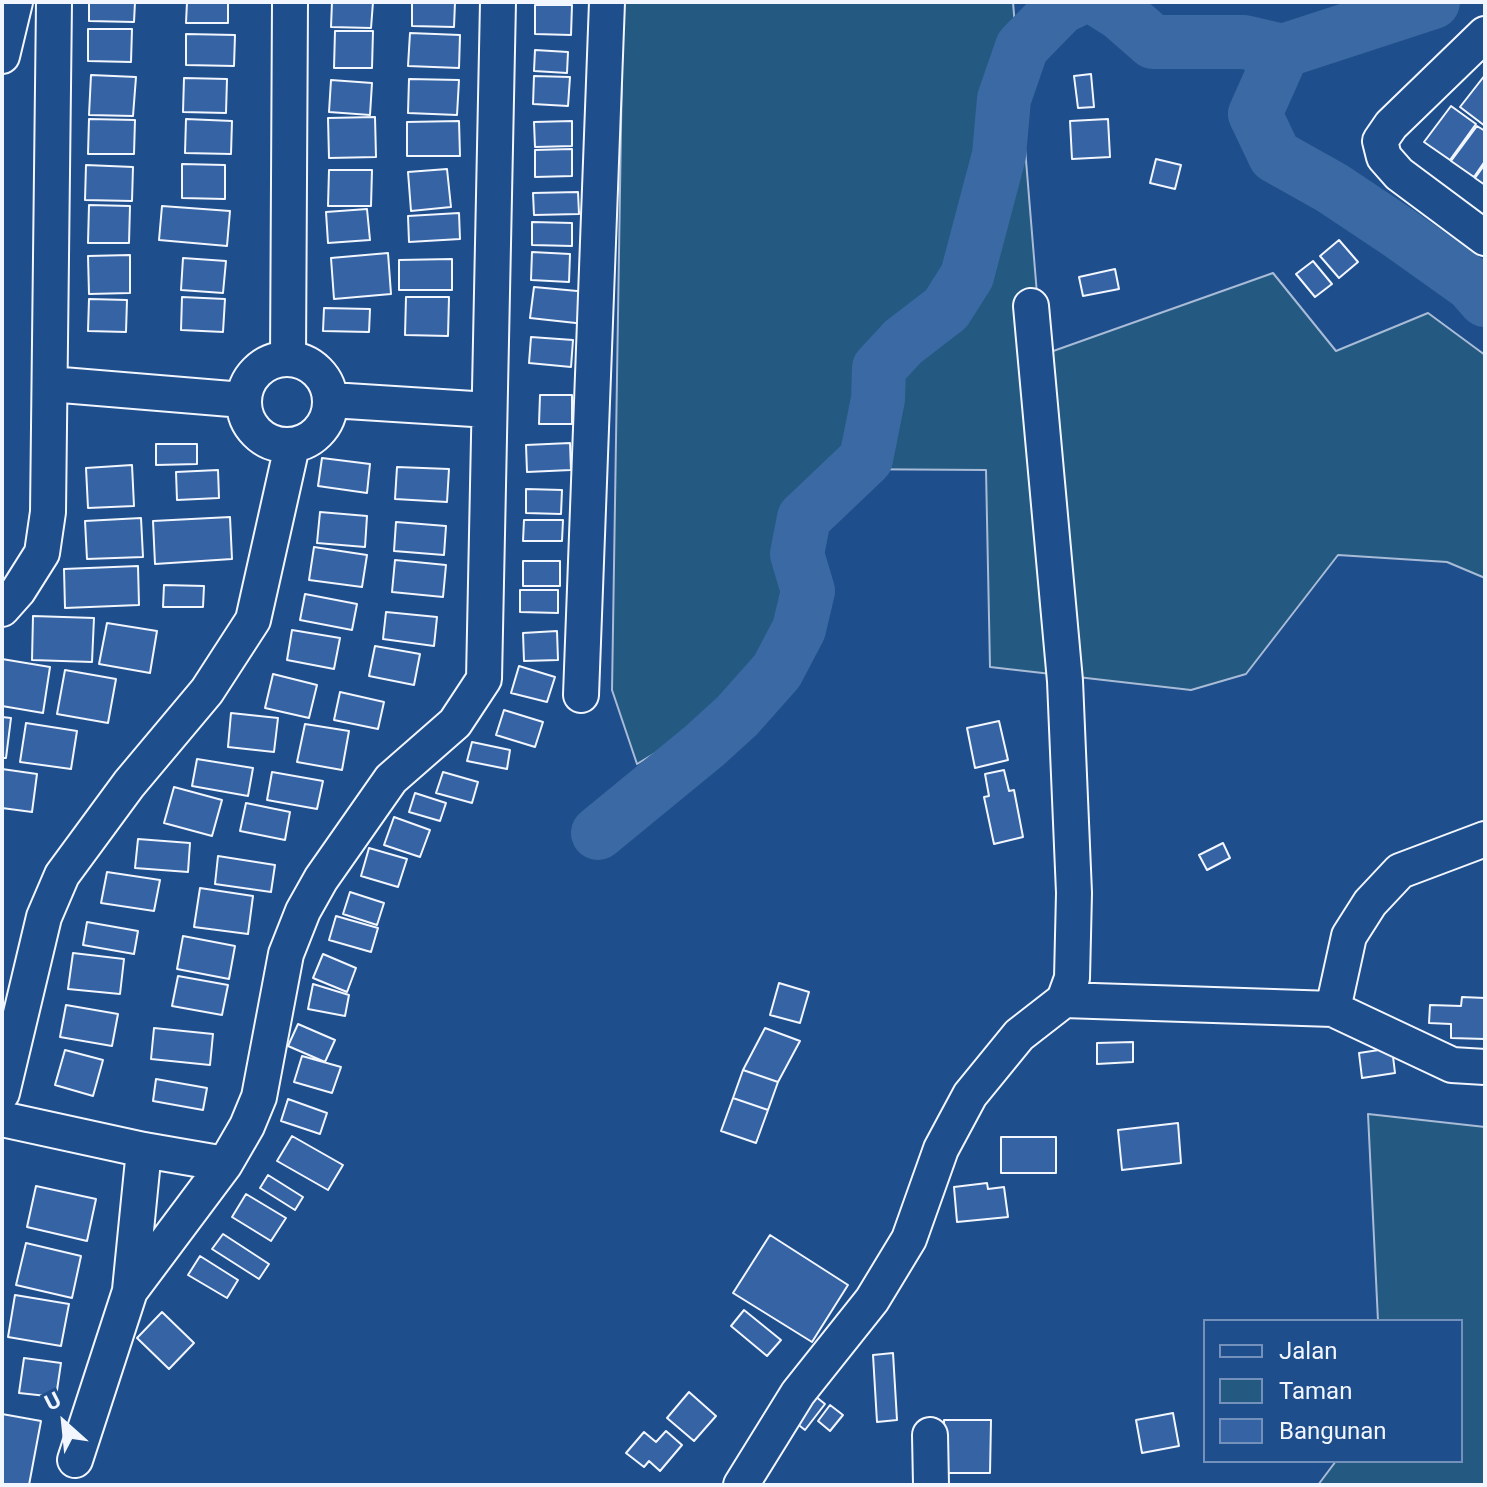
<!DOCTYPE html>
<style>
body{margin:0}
#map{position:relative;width:1487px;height:1487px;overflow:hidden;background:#1f4e8c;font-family:Roboto,sans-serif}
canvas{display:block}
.frame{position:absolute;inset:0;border:4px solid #f2f6ff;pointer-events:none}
.legend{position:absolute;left:1203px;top:1319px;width:260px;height:144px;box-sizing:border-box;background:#1f4e8c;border:2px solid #7391ba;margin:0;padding:10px 14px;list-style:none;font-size:24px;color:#f2f6ff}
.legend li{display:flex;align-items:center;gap:16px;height:40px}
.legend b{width:40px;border:2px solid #7391ba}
.north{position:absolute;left:24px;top:1383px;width:80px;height:80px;-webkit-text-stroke:6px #1f4e8c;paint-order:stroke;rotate:333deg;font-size:22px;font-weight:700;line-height:32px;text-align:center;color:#f2f6ff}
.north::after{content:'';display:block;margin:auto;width:28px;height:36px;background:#f2f6ff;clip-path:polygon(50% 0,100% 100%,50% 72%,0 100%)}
</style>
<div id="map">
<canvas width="1487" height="1487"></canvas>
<div class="frame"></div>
<ul class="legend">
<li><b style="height:10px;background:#1f4e8c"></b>Jalan</li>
<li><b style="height:22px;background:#245a82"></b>Taman</li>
<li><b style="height:22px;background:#3563a3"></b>Bangunan</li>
</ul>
<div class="north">U</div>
</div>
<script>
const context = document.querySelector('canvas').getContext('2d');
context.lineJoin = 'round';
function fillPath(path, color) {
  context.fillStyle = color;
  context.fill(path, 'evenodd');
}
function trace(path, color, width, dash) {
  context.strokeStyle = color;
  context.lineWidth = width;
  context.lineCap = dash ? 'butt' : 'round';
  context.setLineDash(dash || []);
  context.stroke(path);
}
const green = new Path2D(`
 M623,2H1013L1042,355L1273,273L1336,351L1428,313L1485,355V578L1447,562L1338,555L1246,674L1191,690L990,667L986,470L836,469L752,694L637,764L612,690Z
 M1368,1114L1485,1127V1485H1318L1336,1461H1461V1321H1378Z`);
fillPath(green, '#245a82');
trace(green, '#a8bbd7', 2);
trace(new Path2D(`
 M1102,2L1121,14L1153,42H1244L1283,51L1433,2
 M1283,51L1255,114L1275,156L1332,188L1398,232L1471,284L1485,300
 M598,833L704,746L737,716L777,671L799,629L808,591L797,554L804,518L866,459L878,399L879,368L903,342L946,309L967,276L999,155L1004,99L1022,47L1061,7L1072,2`), '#3b69a3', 54);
const building = new Path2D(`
 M89,2H135L134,22L89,21Z
 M187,2H228V23H186Z
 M332,2H373L371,28L331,27Z
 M412,2H455L454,27L412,26Z
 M535,5H572L571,35L535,34Z
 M88,29H132L131,62L88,61Z
 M335,31H373L372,68H334Z
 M410,33L460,35L459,68L408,66Z
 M186,34L235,35L234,66L186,65Z
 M535,50L568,52L567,73L534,71Z
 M1091,74L1094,107L1078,108L1074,76Z
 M91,75L136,77L133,116L89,115Z
 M1485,75V126L1460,107Z
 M534,76L570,77L568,106L533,104Z
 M184,78L227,79L226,113L183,112Z
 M409,79L459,80L457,115L408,113Z
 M331,80L372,83L370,115L329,112Z
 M1451,106L1476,124L1450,160L1424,142Z
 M375,117L376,157L329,158L328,118Z
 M89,119L135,120L134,154H88Z
 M186,119L232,121L231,154L185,153Z
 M1108,119L1110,157L1072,159L1070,121Z
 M459,121L460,156H407V122Z
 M572,121V146L535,147L534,122Z
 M1477,126L1485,131V161L1474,177L1451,161Z
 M572,149V176L535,177V150Z
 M1156,159L1181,165L1175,189L1150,183Z
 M182,164L225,165V199L182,198Z
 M1485,164V185L1475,178Z
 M86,165L133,167L132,201L85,200Z
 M447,169L451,207L411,211L408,172Z
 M329,170H372L371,206H328Z
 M578,192L579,214L534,215L533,193Z
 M89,205L130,206L129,243H88Z
 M162,206L230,211L227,246L159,240Z
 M367,209L370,240L328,243L326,212Z
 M459,213L460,239L409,242L408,216Z
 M532,222L572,223V246L532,245Z
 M1339,240L1358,262L1339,278L1320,256Z
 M532,252L570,254L569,282L531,280Z
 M388,253L391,294L334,299L331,258Z
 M130,255V293L89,294L88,256Z
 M183,258L226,261L223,293L181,290Z
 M452,259V290H399V260Z
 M1313,261L1332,284L1315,297L1296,274Z
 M1115,269L1119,289L1083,296L1079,277Z
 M534,287L588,292L585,324L530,318Z
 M182,297L225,299L223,332L181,330Z
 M406,297H449L448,336L405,335Z
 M89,299L127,300L126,332L88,331Z
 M324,308L370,309L369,332L323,331Z
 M531,337L573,340L571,367L529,363Z
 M540,395H572V424H539Z
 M570,443L571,470L527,472L526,445Z
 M156,444H197V464L156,465Z
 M322,458L370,464L367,493L318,486Z
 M132,465L134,506L88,508L86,468Z
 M397,467L449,469L447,502L395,499Z
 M218,470L219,498L177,500L176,472Z
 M526,489L562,490L561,514L526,513Z
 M320,512L367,516L365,547L317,543Z
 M230,517L232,559L155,564L153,521Z
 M141,518L143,557L87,559L85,521Z
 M524,520H563L562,541H523Z
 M396,522L446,526L444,555L394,551Z
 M314,547L367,555L362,587L309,580Z
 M395,560L446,565L443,597L392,592Z
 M523,561H560V586H523Z
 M138,566L139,605L65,608L64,569Z
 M164,585L204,586L203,607H163Z
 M520,590H558V613L520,612Z
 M305,594L357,604L352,630L300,620Z
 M386,612L437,617L434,646L383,639Z
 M33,616L94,618L92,662L32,660Z
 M107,623L157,631L150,673L99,664Z
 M292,630L340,638L334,669L287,660Z
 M557,631L558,660L524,661L523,633Z
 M375,646L420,654L414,685L369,676Z
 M2,659L50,667L43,713L2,706Z
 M519,666L555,677L547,702L511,693Z
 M65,670L116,679L108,723L57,714Z
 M273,674L317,685L309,718L265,708Z
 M340,692L384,702L378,729L334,720Z
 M504,710L543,722L535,747L496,735Z
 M231,713L278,718L274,752L228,747Z
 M2,717L11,718L6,758H2Z
 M999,721L1008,760L975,768L967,728Z
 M26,723L77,731L71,769L20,762Z
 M305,724L349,731L342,770L297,762Z
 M472,742L510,750L507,769L467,761Z
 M197,759L253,768L248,796L192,786Z
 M2,769L37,774L32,812L2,808Z
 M1004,770L1009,791L1014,790L1023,837L994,844L984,797L989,796L985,774Z
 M272,772L323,781L317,809L267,800Z
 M443,772L478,782L472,803L436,793Z
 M174,787L222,800L212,836L164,823Z
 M415,793L446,803L440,821L409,812Z
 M246,803L290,812L285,840L240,831Z
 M394,817L430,830L420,857L384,845Z
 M138,839L190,843L188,872L135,868Z
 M1223,843L1230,858L1207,870L1199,855Z
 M369,848L407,859L398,887L361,876Z
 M218,856L275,865L271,892L215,884Z
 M107,872L160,880L154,911L101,903Z
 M200,888L253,896L248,934L194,927Z
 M350,892L384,903L377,925L343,914Z
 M336,916L378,928L371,952L329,940Z
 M87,922L138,931L134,954L83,945Z
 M183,936L235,946L229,979L177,969Z
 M73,953L124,959L120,994L68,989Z
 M323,954L356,968L347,992L313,978Z
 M178,976L228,985L222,1015L172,1006Z
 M779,983L809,992L800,1023L770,1015Z
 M313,984L349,995L345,1016L308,1009Z
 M1462,997L1485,998V1039L1451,1038V1024L1429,1023L1430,1005L1461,1006Z
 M66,1005L118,1014L112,1046L60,1037Z
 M298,1024L335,1040L325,1062L288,1046Z
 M154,1028L213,1034L210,1065L151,1059Z
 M765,1028L800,1041L778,1082L743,1070Z
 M1133,1042V1062L1097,1064V1043Z
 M1392,1048L1395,1073L1362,1078L1359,1053Z
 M65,1050L103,1060L93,1096L55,1085Z
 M302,1056L341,1067L332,1093L294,1082Z
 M743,1070L778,1082L768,1110L733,1098Z
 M156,1079L207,1088L203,1110L153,1101Z
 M733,1098L768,1110L756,1143L721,1131Z
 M288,1099L327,1113L320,1134L281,1121Z
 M1178,1123L1181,1163L1122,1170L1118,1130Z
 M292,1136L343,1165L328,1190L277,1161Z
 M1001,1137H1056V1173H1001Z
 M268,1175L303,1197L295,1210L260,1188Z
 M987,1183L988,1189L1004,1187L1008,1217L957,1222L954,1187Z
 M36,1186L96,1199L87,1241L27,1227Z
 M246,1194L286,1218L271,1241L232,1217Z
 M223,1234L269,1264L259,1279L212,1249Z
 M770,1235L848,1285L812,1342L733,1293Z
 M26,1243L81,1256L72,1298L16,1285Z
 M200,1256L238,1280L227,1298L188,1275Z
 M15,1295L69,1304L61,1346L8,1337Z
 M744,1310L781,1340L767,1356L731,1326Z
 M162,1312L194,1343L169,1369L137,1338Z
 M893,1353L897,1420L877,1422L873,1355Z
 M24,1358L61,1363L56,1397L19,1393Z
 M689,1392L716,1416L694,1441L667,1418Z
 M815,1396L825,1404L805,1430L795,1422Z
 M830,1405L843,1415L830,1431L818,1421Z
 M1173,1413L1179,1446L1142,1453L1136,1420Z
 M2,1414L41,1421L29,1485H2Z
 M944,1420H991L990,1473H944Z
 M666,1431L682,1445L660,1471L649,1461L644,1467L626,1453L644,1432L656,1442Z`);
fillPath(building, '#3563a3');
trace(building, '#f2f6ff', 2);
const minor = new Path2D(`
 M1485,34L1391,125L1380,141L1384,157L1399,174L1485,238
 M2,56L15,2
 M288,358L290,2
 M244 402a43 43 0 1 1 86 0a43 43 0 1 1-86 0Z
 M50,384L243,400
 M331,400L489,410
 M2,609L18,591L42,553L48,512L54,2
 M581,695L607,2
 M1064,1000L1333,1009L1452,1065L1485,1067
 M1333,1009L1349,936L1370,903L1400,871L1485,839
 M2,1093L44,917L62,875L129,784L207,691L253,620L292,446
 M2,1119L144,1150L225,1164
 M130,1290L144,1150
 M930,1435L931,1485
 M75,1460L130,1291L225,1164L247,1126L259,1097L286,954L303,911L321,879L391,779L455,723L484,679L498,2
 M741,1485L798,1393L872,1300L909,1239L941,1149L970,1095L1019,1035L1064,1000L1072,978L1074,893L1065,681L1031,306`);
trace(minor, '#f2f6ff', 38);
trace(minor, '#1f4e8c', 34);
</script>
